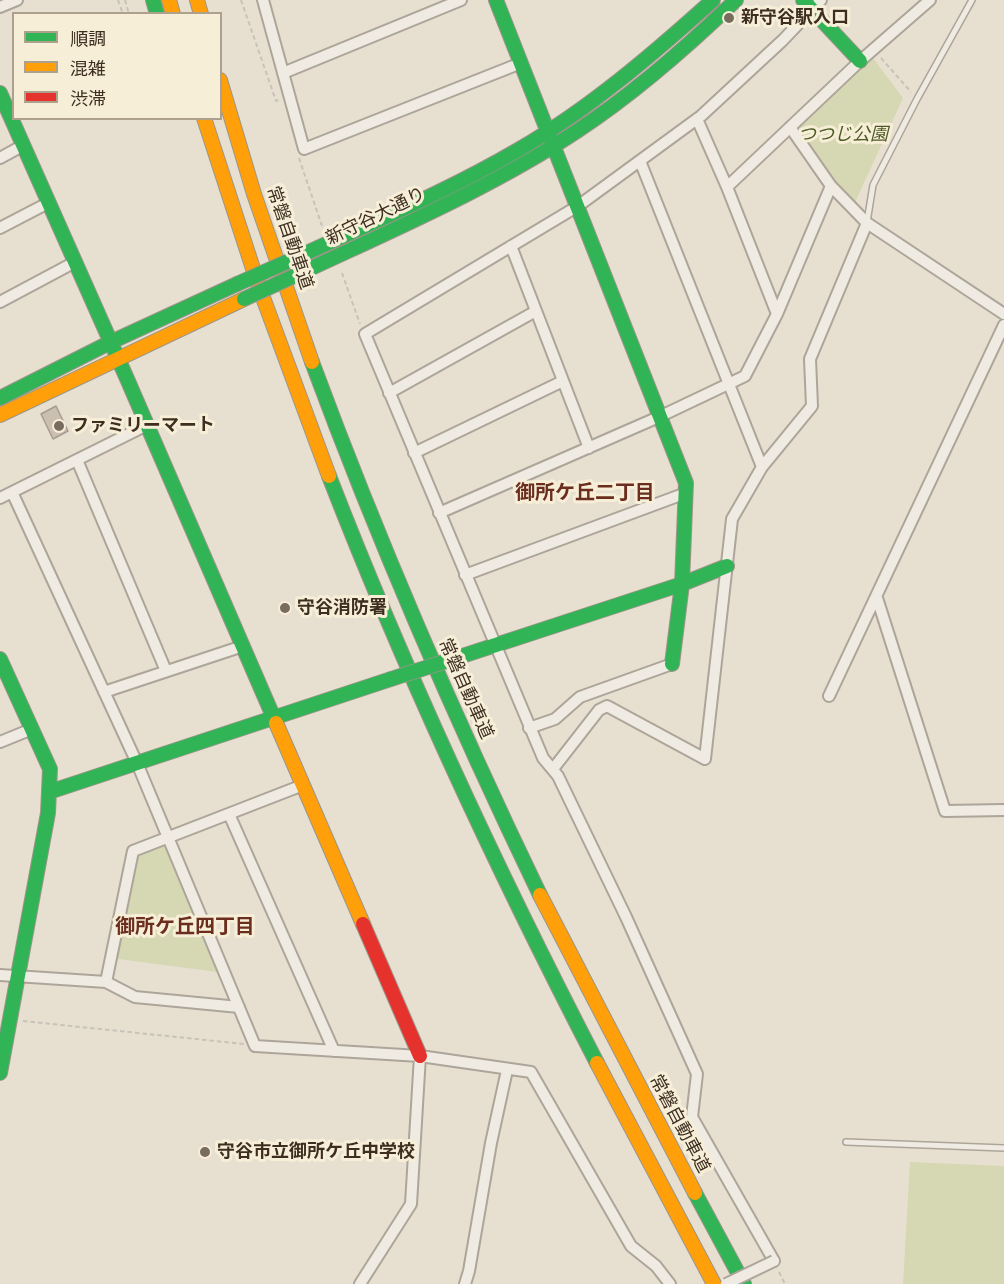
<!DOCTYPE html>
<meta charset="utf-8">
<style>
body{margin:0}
#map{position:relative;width:1004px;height:1284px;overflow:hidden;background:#e7e0d1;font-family:"Source Serif 4","Noto Sans JP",serif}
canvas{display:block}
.legend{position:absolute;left:12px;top:12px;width:210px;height:108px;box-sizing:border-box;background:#f7eed8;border:2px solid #ada18e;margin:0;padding:8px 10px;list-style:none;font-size:18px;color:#3d2e20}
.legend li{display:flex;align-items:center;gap:12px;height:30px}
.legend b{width:30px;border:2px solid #ada18e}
</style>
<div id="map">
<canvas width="1004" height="1284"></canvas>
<ul class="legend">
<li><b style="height:8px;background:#30b455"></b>順調</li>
<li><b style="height:8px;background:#ff9f0a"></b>混雑</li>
<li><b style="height:8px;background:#e5322d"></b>渋滞</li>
</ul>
</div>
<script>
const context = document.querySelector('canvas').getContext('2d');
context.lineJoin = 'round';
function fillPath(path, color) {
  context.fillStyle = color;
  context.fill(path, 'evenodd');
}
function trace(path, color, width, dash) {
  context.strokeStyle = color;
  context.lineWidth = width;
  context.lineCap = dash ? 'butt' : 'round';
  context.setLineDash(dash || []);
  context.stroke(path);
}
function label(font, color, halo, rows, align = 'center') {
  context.font = font + ' "Source Serif 4","Noto Sans JP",serif';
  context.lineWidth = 6;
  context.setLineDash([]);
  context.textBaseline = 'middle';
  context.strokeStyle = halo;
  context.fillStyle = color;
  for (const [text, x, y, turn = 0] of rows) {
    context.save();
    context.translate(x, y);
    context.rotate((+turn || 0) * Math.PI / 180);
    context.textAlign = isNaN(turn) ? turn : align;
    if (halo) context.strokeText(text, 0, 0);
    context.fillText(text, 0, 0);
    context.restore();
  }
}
fillPath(new Path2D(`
 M873,58L903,98L852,209L790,127Z
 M168,838L225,973L111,958L133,851Z
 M910,1162L1004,1166V1284H903Z`), '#d6d7b3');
const building = new Path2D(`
 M56,406L68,431L53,439L41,414Z`);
fillPath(building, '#cbbfb2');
trace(building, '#a89c90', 1.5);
const lane = new Path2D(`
 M867,222L873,185L917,99L972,0
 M846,1142L1004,1148`);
const street = new Path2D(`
 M263,0L304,149L521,63
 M0,7L17,0
 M283,73L461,0
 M697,119L727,187L777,314
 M0,158L22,146
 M640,161L762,467
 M831,186L867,223L1004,314
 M727,187L860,61L930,0
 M0,228L48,203
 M511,246L589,448
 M0,302L75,262
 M389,393L536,311
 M414,453L563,381
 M77,460L166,671
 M12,492L137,763L255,1046L420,1056L531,1072L631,1246L656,1266L670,1284
 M0,498L147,425
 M439,513L661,416L745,376L777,314L831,186L790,127
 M465,575L686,493
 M877,598L945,811L1004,810
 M104,692L243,646
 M829,696L1004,325
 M529,728L555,719L580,697L672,664
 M0,742L32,729
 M553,769L599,710L607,706L705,759L732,519L762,467L812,406L810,359L867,223
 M229,814L334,1051
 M0,975L106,982L135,997L239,1007
 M106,982L133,851L303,785
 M774,1261L692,1117L697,1074L626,917L558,776L543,758L365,334L578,206L701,116L783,40L821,0
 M360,1284L411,1204L420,1056
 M465,1284L469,1271L491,1143L507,1070`);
const fast = new Path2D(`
 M153,0L157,14
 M496,0L686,483L682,584L672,664
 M803,0L860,61
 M0,93L128,381L276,723
 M300,256C373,222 448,191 518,150C589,109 652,55 713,0
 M305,271C397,228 492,187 577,131C635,93 686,48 736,0
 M312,362C379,543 456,721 540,895
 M0,398L111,342L237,284
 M329,476C407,677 498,872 597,1063
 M456,658L682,584L727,566
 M0,659L50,769L48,813L0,1073
 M49,792L391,679
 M695,1193L744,1284`);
const slow = new Path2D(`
 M169,0L173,14
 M197,0L201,14
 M220,80L254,194L312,362
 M204,118L258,284L329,476
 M0,415L244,299
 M276,723L363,924
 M540,895L695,1193
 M597,1063L714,1284`);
const jam = new Path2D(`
 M363,924L420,1056`);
trace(lane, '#ada599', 8);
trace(street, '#ada599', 14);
trace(fast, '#9c958a', 16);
trace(slow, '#9c958a', 16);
trace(jam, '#9c958a', 16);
trace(new Path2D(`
 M118,0L123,14
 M125,0L129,14
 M241,0L276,101L280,99
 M881,58L911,92
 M299,158L322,226
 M342,273L360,324
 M23,1021L244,1044
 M779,1272L785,1284`), '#c8c2b9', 2, [4.5, 3]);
trace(lane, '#efebe3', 5);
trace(street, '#efebe3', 10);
trace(fast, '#30b455', 14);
trace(slow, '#ff9f0a', 14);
trace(jam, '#e5322d', 14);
const streetBridge = new Path2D(`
 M726,1284L774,1261`);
const fastBridge = new Path2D(`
 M237,284L300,256
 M244,299L305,271
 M391,679L456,658`);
trace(streetBridge, '#ada599', 14, []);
trace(fastBridge, '#9c958a', 16, []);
trace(streetBridge, '#efebe3', 10);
trace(fastBridge, '#30b455', 14);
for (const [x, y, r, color] of [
 [729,18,6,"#786c5e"],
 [59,426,6,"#786c5e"],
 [285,608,6,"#786c5e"],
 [205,1152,6,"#786c5e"]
]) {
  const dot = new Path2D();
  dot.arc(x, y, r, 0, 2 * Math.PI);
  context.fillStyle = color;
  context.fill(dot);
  trace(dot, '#f7eed8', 2);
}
label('bold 18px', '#3d2e20', '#f7eed8', [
 ["新守谷駅入口",741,18],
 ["ファミリーマート",71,426],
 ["守谷消防署",297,608],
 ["守谷市立御所ケ丘中学校",217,1152]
], 'left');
label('italic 18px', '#4d5a26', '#f7eed8', [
 ["つつじ公園",843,135]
]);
label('18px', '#3d2e20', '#f7eed8', [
 ["新守谷大通り",376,217,-26],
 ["常磐自動車道",289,238,71],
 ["常磐自動車道",465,689,66],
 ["常磐自動車道",679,1124,62]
]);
label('bold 20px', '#6b2e1e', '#f7eed8', [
 ["御所ケ丘二丁目",585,494],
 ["御所ケ丘四丁目",185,928]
]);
</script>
